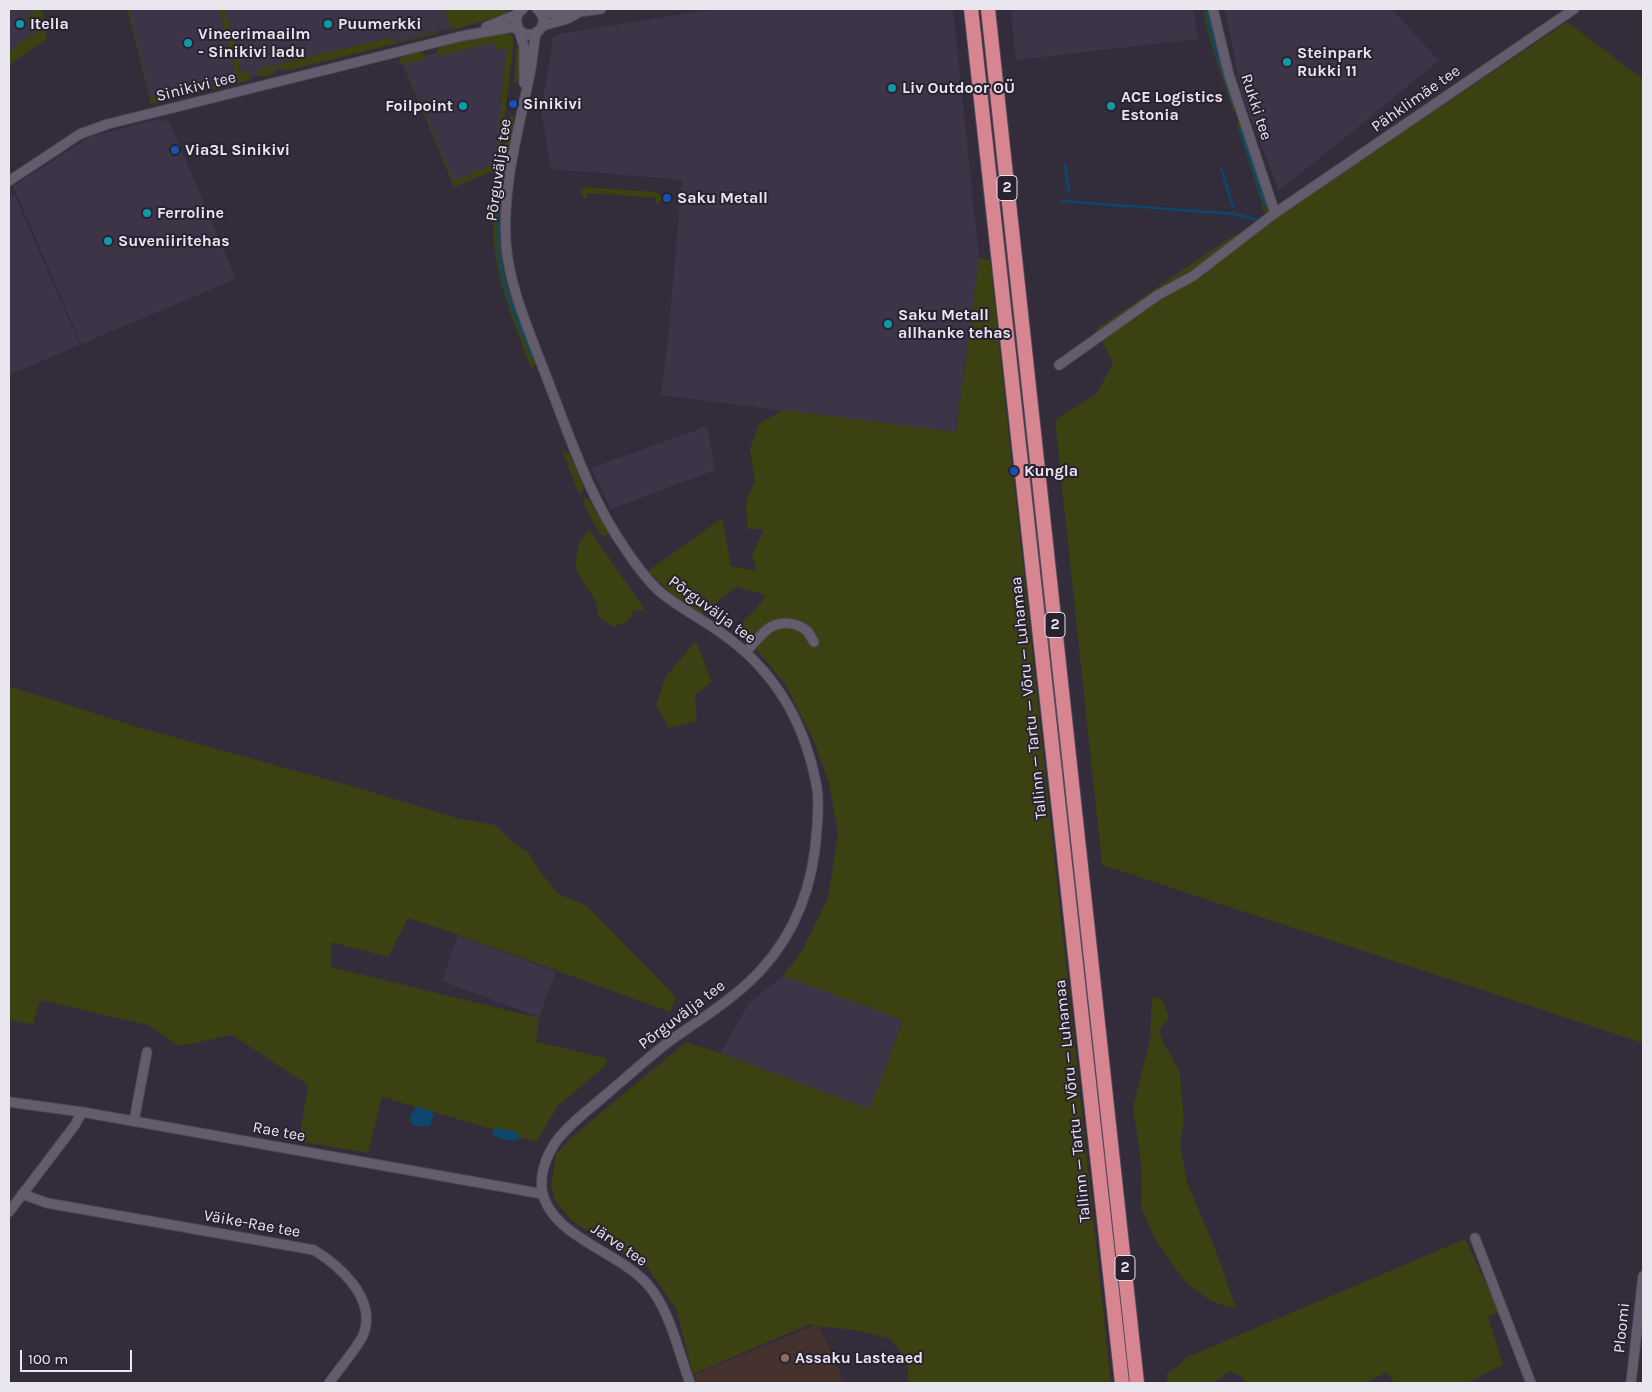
<!DOCTYPE html>
<meta charset="utf-8">
<style>
body{margin:0}
#map{position:relative;width:1652px;height:1392px;overflow:hidden;background:#332c3b;font-family:Karla,sans-serif}
canvas{display:block}
.frame{position:absolute;inset:0;border:10px solid #eae6f0;pointer-events:none}
.scale{position:absolute;left:20px;top:1350px;width:112px;height:22px;box-sizing:border-box;border:2px solid #eae6f0;border-top:0;padding-left:6px;font-size:15px;line-height:18px;white-space:nowrap;color:#eae6f0;-webkit-text-stroke:4px #292231;paint-order:stroke}
</style>
<div id="map">
<canvas width="1652" height="1392"></canvas>
<div class="frame"></div>
<div class="scale">100 m</div>
</div>
<script>
const context = document.querySelector('canvas').getContext('2d');
context.lineJoin = 'round';
function fillPath(path, color) {
  context.fillStyle = color;
  context.fill(path, 'evenodd');
}
function trace(path, color, width, dash) {
  context.strokeStyle = color;
  context.lineWidth = width;
  context.lineCap = dash ? 'butt' : 'round';
  context.setLineDash(dash || []);
  context.stroke(path);
}
function label(font, color, halo, rows, align = 'center') {
  context.font = font + ' Karla,sans-serif';
  context.lineWidth = 4;
  context.setLineDash([]);
  context.textBaseline = 'middle';
  context.strokeStyle = halo;
  context.fillStyle = color;
  for (const [text, x, y, turn = 0] of rows) {
    context.save();
    context.translate(x, y);
    context.rotate((+turn || 0) * Math.PI / 180);
    context.textAlign = isNaN(turn) ? turn : align;
    if (halo) context.strokeText(text, 0, 0);
    context.fillText(text, 0, 0);
    context.restore();
  }
}
fillPath(new Path2D(`
 M9,9H42L47,39L9,65Z
 M127,9H505L506,14L151,102Z
 M714,9H953L979,258L956,433L661,395L669,328L682,180L554,169L550,166L541,109L552,48V38L560,34Z
 M1011,9H1193L1198,39L1016,60Z
 M1225,9H1392L1439,61L1279,191L1242,94Z
 M497,37L510,46L498,169L454,187L402,62Z
 M155,120L169,121L236,279L81,344L13,186L90,137Z
 M14,194L80,345L9,375V196Z
 M707,426L715,470L611,509L591,468Z
 M458,935L556,972L539,1017L442,981Z
 M783,976L903,1020L871,1110L720,1053L749,1003Z`), '#3e3448');
fillPath(new Path2D(`
 M818,1324L845,1383H698L693,1375Z`), '#45312e');
fillPath(new Path2D(`
 M36,9H42L47,39L9,65V51L36,32L26,17Z
 M127,9H129L150,97L168,93L171,96L214,85L215,82L222,87L151,104Z
 M219,9H225L241,72L248,71L250,80L233,84L232,78L236,76Z
 M445,9H508L507,15L451,30Z
 M1203,9L1209,10L1218,48L1235,103L1233,112L1209,38Z
 M1567,22L1643,79V1043L1102,865L1055,420L1097,393L1113,363L1096,329L1234,235L1257,230Z
 M506,30L513,37V47L499,168L454,187L403,64L399,63L400,58L419,51L425,54V59L404,64L454,181L496,163C500,124 502,86 507,48L496,50L493,43L439,56L437,51L441,46Z
 M438,31V33L285,71L280,66L276,67L273,74L259,77L257,69L392,37L394,42Z
 M516,49H522L517,82L514,83Z
 M510,116L514,117L507,162H505L503,160L504,155Z
 M1236,122L1241,125L1269,209V215L1266,217Z
 M503,165H506C501,206 496,246 508,287C516,313 528,337 536,363V365L531,368C512,317 489,267 494,211C495,195 499,180 503,165Z
 M585,187L655,192L660,194L663,199L656,205V198L587,193L586,199L580,193L581,190Z
 M979,258L990,260L1111,1383H908V1361L889,1338L854,1330L808,1325L693,1374L676,1309L648,1268L572,1221L555,1200L551,1187L556,1154L572,1137L686,1042L720,1053L870,1109L903,1020L783,976L802,951L828,898L838,833L829,783L813,739L786,685L749,640L736,629L757,608L766,595L737,587L701,614L672,594L648,571L722,518L731,566L757,571L752,555L764,529H747L746,501L755,481L750,449L759,424L783,410L956,432Z
 M562,450L569,453L583,485L584,490L579,494Z
 M588,498L609,534L605,536L601,535L591,518L582,499Z
 M589,529L645,610L634,611L628,621L613,627L598,616L596,601L586,587L575,566L579,543Z
 M696,641L712,682L695,695L697,721L669,728L656,705L666,676Z
 M9,686L141,728L362,789L457,818L495,825L512,842L528,852L540,872L559,894L587,906L676,997L670,1012L459,935L408,918L388,957L331,942V967L539,1018L536,1042L607,1058L605,1066L558,1106L536,1142L382,1097L368,1153L299,1141L308,1085L232,1035L179,1046L148,1025L40,1000L33,1024L9,1020Z
 M1152,997L1162,999L1169,1018L1159,1029L1162,1040L1180,1072L1184,1122L1180,1143L1187,1182L1218,1256L1236,1309L1211,1301L1186,1283L1157,1242L1141,1208L1142,1172L1133,1106L1150,1041Z
 M1465,1239L1499,1311L1488,1317L1503,1365L1468,1383H1394L1387,1372L1365,1383H1247L1242,1377L1230,1371L1214,1383H1168L1166,1374L1181,1364L1185,1358Z`), '#3b4111');
fillPath(new Path2D(`
 M416,1107L427,1109L434,1113L430,1126H414L409,1118Z
 M500,1128L518,1133L519,1136L517,1140H506L494,1136L493,1130Z`), '#0d476e');
trace(new Path2D(`
 M1207,12L1213,41L1233,104
 M1240,129L1265,205
 M1065,165L1069,191
 M1221,168L1233,207
 M501,187C499,212 496,236 500,261C504,294 520,325 532,356
 M1062,201L1235,214L1258,220`), '#0d476e', 2.5);
const minor = new Path2D(`
 M523,9L519,12L516,20L524,47V83
 M1213,9L1229,75L1275,213
 M542,14L578,12L601,9
 M542,26L567,19L578,13
 M486,27L518,14
 M536,33C533,46 533,60 530,73C519,129 502,186 506,243C509,286 528,328 543,368C568,431 588,497 628,553C637,566 647,580 659,591C678,607 700,618 720,632C775,670 805,722 817,788C819,801 818,815 817,828C814,881 797,931 761,970C735,998 702,1018 671,1040C647,1058 625,1079 602,1098C586,1112 567,1126 555,1143C546,1157 540,1173 542,1190C549,1236 621,1252 649,1286C671,1313 678,1351 690,1383
 M9,181L80,134L108,124L462,36L513,27L525,34L531,35C545,30 547,18 537,9
 M1059,365L1158,295L1193,276L1275,213L1574,9
 M746,652C753,644 760,635 768,629C779,620 798,622 808,632C810,635 812,639 814,642
 M9,1102L82,1112L543,1194
 M134,1121L147,1052
 M22,1194L47,1203L314,1250C340,1266 376,1298 364,1333C360,1345 337,1371 329,1383
 M9,1212L75,1125L82,1112
 M1475,1238L1531,1383
 M1631,1383L1643,1276`);
const highway = new Path2D(`
 M971,9L1122,1383
 M988,9L1137,1383`);
trace(minor, '#504b58', 11);
trace(highway, '#504b58', 16);
trace(minor, '#635c6d', 9);
trace(highway, '#d78591', 14);
for (const [x, y, r, color] of [
 [20,24,5,"#0f9aa8"],
 [328,24,5,"#0f9aa8"],
 [188,43,5,"#0f9aa8"],
 [1287,62,5,"#0f9aa8"],
 [892,88,5,"#0f9aa8"],
 [513,104,5,"#1a4fb4"],
 [463,106,5,"#0f9aa8"],
 [1111,106,5,"#0f9aa8"],
 [175,150,5,"#1a4fb4"],
 [667,198,5,"#1a4fb4"],
 [147,213,5,"#0f9aa8"],
 [108,241,5,"#0f9aa8"],
 [888,324,5,"#0f9aa8"],
 [1014,471,5,"#1a4fb4"],
 [785,1358,5,"#8d6e63"]
]) {
  const dot = new Path2D();
  dot.arc(x, y, r, 0, 2 * Math.PI);
  context.fillStyle = color;
  context.fill(dot);
  trace(dot, '#292231', 2);
}
for (const [x, y, w] of [
 [1007,188,20],
 [1055,625,20],
 [1125,1268,20]
]) {
  const box = new Path2D();
  box.roundRect(x - w / 2, y - 12.5, w, 25, 4);
  context.fillStyle = '#292231';
  context.fill(box);
  trace(box, '#eae6f0', 1);
}
label('bold 15px', '#eae6f0', null, [
 ["2",1007,188],
 ["2",1055,625],
 ["2",1125,1268]
]);
label('bold 16px', '#eae6f0', '#292231', [
 ["Itella",30,24],
 ["Puumerkki",338,24],
 ["Vineerimaailm",198,34],
 ["- Sinikivi ladu",198,52],
 ["Steinpark",1297,53],
 ["Rukki 11",1297,71],
 ["Liv Outdoor OÜ",902,88],
 ["ACE Logistics",1121,97],
 ["Estonia",1121,115],
 ["Sinikivi",523,104],
 ["Foilpoint",453,106,"right"],
 ["Via3L Sinikivi",185,150],
 ["Saku Metall",677,198],
 ["Ferroline",157,213],
 ["Suveniiritehas",118,241],
 ["Saku Metall",898,315],
 ["allhanke tehas",898,333],
 ["Kungla",1024,471],
 ["Assaku Lasteaed",795,1358]
], 'left');
label('16px', '#eae6f0', '#292231', [
 ["Sinikivi tee",196,87,-14],
 ["Pähklimäe tee",1416,99,-35],
 ["Rukki tee",1256,107,72],
 ["Põrguvälja tee",499,170,-82],
 ["Põrguvälja tee",712,610,36],
 ["Tallinn — Tartu — Võru — Luhamaa",1029,698,-96],
 ["Põrguvälja tee",682,1015,-37],
 ["Tallinn — Tartu — Võru — Luhamaa",1073,1101,-96],
 ["Rae tee",279,1132,10],
 ["Väike-Rae tee",252,1224,10],
 ["Järve tee",619,1245,34],
 ["Ploomi",1622,1328,-84]
]);
</script>
